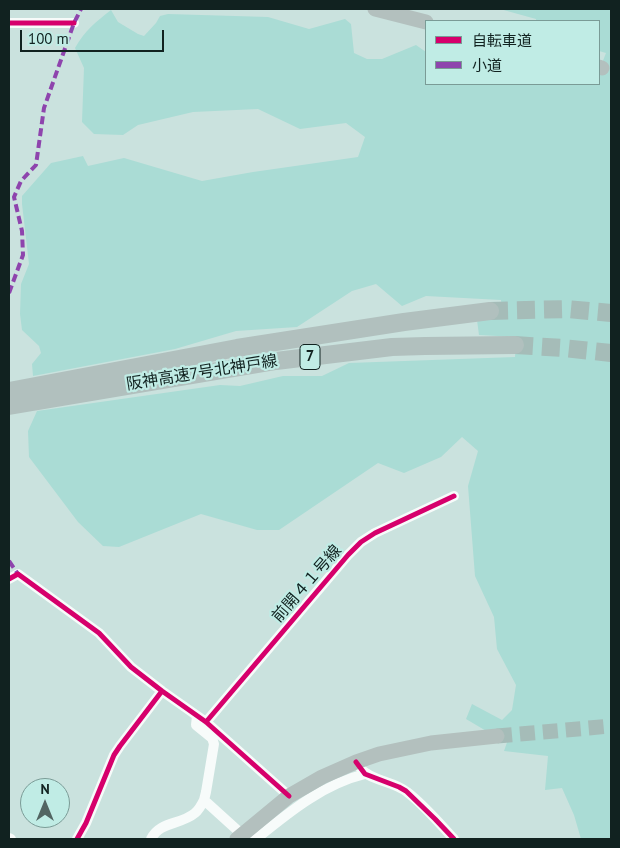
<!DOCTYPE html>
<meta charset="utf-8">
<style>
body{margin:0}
#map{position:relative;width:620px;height:848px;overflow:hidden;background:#cae2de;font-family:"PT Sans","Noto Sans JP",sans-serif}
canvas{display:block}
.frame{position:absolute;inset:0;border:10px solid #112220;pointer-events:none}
.legend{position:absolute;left:425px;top:20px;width:175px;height:65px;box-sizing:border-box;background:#c0ece5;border:1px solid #7a9b96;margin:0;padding:6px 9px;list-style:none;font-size:15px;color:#112220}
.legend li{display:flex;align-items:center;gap:10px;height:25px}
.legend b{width:25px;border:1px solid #7a9b96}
.north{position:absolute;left:20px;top:778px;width:50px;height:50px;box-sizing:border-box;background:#c0ece5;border:1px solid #7a9b96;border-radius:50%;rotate:0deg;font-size:14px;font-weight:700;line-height:20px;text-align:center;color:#112220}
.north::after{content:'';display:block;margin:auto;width:18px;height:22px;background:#526562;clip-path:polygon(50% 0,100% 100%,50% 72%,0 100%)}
.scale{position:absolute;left:20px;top:30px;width:144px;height:22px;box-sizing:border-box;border:2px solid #112220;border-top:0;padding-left:6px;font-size:15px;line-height:18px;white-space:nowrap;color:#112220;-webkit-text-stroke:4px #c0ece5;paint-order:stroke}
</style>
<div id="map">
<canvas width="620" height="848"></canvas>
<div class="frame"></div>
<ul class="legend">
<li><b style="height:6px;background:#d6006c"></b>自転車道</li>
<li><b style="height:6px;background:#8e44ad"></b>小道</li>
</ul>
<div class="north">N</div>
<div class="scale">100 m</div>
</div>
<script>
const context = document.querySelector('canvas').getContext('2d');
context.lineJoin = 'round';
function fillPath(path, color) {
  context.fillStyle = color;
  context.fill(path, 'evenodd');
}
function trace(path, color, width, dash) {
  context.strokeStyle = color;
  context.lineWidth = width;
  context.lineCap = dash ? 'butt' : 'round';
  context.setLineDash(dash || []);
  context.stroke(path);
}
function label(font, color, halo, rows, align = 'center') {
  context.font = font + ' "PT Sans","Noto Sans JP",sans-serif';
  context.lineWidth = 4.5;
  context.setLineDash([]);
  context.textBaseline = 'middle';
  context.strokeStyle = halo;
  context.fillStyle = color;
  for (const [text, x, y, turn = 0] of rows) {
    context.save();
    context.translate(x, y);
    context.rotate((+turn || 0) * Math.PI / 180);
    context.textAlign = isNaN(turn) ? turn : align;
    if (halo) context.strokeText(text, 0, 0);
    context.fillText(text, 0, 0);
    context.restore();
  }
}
fillPath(new Path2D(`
 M500,9H611V839H581L574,815L562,788L545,790L548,756L504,751L511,731L488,732L466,719L472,704L502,720L512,710L516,685L497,649L494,617L475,576L468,486L478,451L462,437L441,457L404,473L378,463L279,530H257L201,514L119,547L103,546L78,522L29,457L28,431L37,411L220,385L240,386L283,376H322L349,363L515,357L516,337L479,335L477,320L502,317L501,300L426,296L402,306L376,284L352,291L297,327L236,331L175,349L33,376L32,364L41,353L39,346L22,330L20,314L21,284L29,264L22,204V196L51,163L83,156L88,166L124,158L202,181L253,172L358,157L365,137L346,123L300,129L258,109L193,112L138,125L123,135L94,134L82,122L84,68L75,48C85,30 96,22 111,10L118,22L138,34L144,36L156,23L160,16L168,14L268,17L309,29L345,19L351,24L354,53L367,59H382L416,45L426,52V84H599V71L606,53L599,51V21H536V19Z`), '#aadcd5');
trace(new Path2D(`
 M497,736L611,726`), '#a5bcb8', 15, [15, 8]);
trace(new Path2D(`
 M490,311L567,309L611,313
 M515,345L563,348L611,353`), '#a5bcb8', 18, [18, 9]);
trace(new Path2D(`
 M9,23H74
 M9,579L18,574L99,633L131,667L162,691L206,722L289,796
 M197,716L196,725L212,738L214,744L206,792L204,800L247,839
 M206,722L348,555L361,542L375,533L454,496
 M361,769C371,781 394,781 407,792C424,805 439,823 454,839
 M9,838L11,839
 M77,839L86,823L114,755L120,746L162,691
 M151,839C160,821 181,825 195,813C199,810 202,804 204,800
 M256,839C288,813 323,784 365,774`), '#f7fbfa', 10);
trace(new Path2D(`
 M375,9L426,22
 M599,67L602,68
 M237,839L289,796L322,777L356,762L379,754L431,743L497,736`), '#b3c0be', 15);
trace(new Path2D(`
 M9,391L237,348L404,322L490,311
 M9,406L276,361L392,347L425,346L515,345`), '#b1c0be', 18);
trace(new Path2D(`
 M9,293L23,255L22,231L14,197L21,181L36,165L44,108L74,23L81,9
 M9,561L18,574`), '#8e44ad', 4, [8, 4]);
trace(new Path2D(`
 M9,23H74
 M9,579L18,574L99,633L131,667L162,691L206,722L289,796
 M206,722L348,555L361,542L375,533L454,496
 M356,762L365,774L399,787L406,791L435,819L454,839
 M77,839L86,823L114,755L120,746L162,691`), '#d6006c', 5);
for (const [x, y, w] of [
 [310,357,20]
]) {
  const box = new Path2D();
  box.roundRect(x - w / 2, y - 12.5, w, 25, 4);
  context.fillStyle = '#c0ece5';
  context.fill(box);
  trace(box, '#112220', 1);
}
label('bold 15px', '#112220', null, [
 ["7",310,357]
]);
label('16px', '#112220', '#c0ece5', [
 ["阪神高速7号北神戸線",202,373,-9],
 ["前開４１号線",307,584,-49]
]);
</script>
